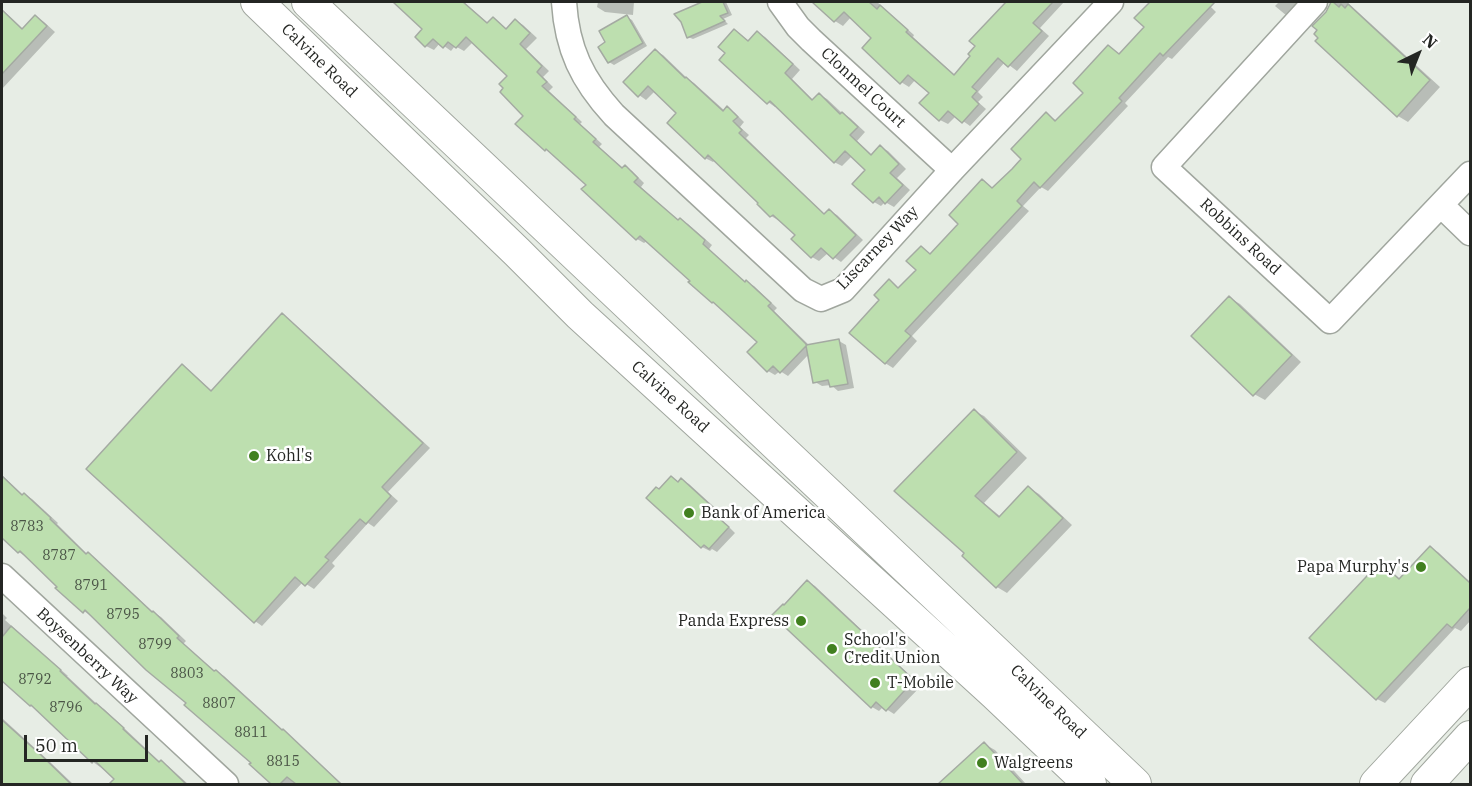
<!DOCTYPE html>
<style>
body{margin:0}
#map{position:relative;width:1472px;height:786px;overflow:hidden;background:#e7ede5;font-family:"IBM Plex Serif",serif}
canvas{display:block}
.frame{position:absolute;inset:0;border:3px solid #242623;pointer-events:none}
.north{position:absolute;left:1388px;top:24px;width:60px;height:60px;-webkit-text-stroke:4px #fff;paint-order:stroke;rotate:43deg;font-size:16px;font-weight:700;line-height:24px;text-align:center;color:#242623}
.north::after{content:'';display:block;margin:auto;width:21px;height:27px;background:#242623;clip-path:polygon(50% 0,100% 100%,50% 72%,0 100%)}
.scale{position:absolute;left:24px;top:735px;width:124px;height:27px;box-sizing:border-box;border:3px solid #242623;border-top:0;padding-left:8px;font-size:18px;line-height:21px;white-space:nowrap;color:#242623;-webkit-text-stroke:4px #fff;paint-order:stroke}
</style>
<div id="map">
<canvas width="1472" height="786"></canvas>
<div class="frame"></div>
<div class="north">N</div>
<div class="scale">50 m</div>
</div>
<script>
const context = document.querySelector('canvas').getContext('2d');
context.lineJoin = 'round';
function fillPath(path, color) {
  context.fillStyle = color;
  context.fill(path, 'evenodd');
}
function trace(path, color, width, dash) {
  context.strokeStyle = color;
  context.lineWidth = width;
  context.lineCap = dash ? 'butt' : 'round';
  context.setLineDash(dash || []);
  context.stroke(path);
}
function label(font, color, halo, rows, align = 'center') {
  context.font = font + ' "IBM Plex Serif",serif';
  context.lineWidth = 5;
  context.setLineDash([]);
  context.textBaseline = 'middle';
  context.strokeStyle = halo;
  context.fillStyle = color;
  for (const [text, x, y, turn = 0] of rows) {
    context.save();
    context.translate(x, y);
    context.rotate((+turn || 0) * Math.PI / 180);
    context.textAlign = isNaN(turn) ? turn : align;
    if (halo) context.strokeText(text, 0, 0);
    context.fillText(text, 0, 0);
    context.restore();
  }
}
fillPath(new Path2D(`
 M395,2H464L489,24L494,19L507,29L516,21L523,25L537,38L526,49L549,71L543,77L553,87L549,91L582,122L580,124L602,144L599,147L623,168L625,167L632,171L644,183L641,187L679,221L681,220L688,224L712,245L709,249L746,283L754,286L777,308L774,311L810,346L839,341L846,345L854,388L838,391L831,385L822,386L815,382L809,354L788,376L780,371L775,375L768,371L759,342L647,241L644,243L637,239L584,189L588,185L553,154L546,150L518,124L526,116L509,76L473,42L464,51L455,46L451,51L440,43L434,50L426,46L424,29Z
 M598,2H634L633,15L605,12L597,7Z
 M705,2H726L732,15L723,19L728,24L693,39L688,37L682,22L677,14Z
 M827,2H877L914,35L913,37L955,75L973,56L977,46L971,41L1008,2H1064L1040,28L1049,36L1017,71L1005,62L978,92L983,97L978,102L986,109L970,126L956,116L948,124L940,120L922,103L931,93L916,79L909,87L901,82L873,38L851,17L843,26L835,21L821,8Z
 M1160,2H1215L1210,6L1216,12L1172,59L1168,57L1125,103L1128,106L1048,191L1041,187L1023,206L1029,211L912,336L917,341L893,368L885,363L881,300L889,281L900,289L918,270L921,248L931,254L960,224L983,181L994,189L1023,159L1046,114L1057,121L1085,93L1109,47L1120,55L1146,27L1154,7Z
 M1279,2H1302L1287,16L1275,6Z
 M1333,2H1347L1440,87L1408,122L1398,116L1320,37L1319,30L1330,5Z
 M2,9L23,29L35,16L44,22L55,32L2,89Z
 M627,17L632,20L647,46L614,65L609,62Z
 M735,31L749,41L758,33L765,37L800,70L792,79L814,101L820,95L827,99L842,113L850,118L865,132L857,141L872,155L880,147L888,151L906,169L897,178L910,190L894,207L885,202L881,206L874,202L867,170L852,156L842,166L834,162L777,105L775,107L768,102L727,53Z
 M656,51L663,55L689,80L694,83L725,111L727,108L735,113L744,122L740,127L749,135L746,138L825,215L829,211L837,215L863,240L841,262L828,253L819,261L812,257L797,235L780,219L778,220L771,216L760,203L715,160L713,162L705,158L678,113L655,91L646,100L639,95Z
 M1230,298L1240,304L1301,362L1265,400L1254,394Z
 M282,315L290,320L430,448L388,492L398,501L374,527L368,523L332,563L335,566L314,589L303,582L262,626L255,621L182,366L189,370L212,391Z
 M974,411L984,416L1027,458L984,503L1001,517L1029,488L1039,494L1072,525L1007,593L997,587L966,553Z
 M2,475L24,496L25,495L32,499L58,523L57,524L87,554L95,558L153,612L161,617L186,641L183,644L216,672L224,676L286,733L290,736L342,784H273L252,764L253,762L91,616L84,611L26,557L19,552L2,536Z
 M672,478L679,482L681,480L689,484L724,516L721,519L735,533L717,552L712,549L710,551L702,547L648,497L660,491Z
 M1430,548L1438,552L1470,582V621L1461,631L1455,628L1385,703L1377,699L1311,638L1380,563L1388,568L1400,579Z
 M808,582L815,586L921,686L894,714L883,707L879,711L872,707L784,607Z
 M2,613L7,618L5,620L68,676H67L99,706L104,709L160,762L168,766L188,784H111L116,778L93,762L2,674Z
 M2,718L49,761L73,784H3L2,783Z
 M984,744L995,750L1026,784H940Z`), '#0003');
const building = new Path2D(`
 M393,2H463L487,23L493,17L506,29L515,19L530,33L520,44L542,66L537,72L547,82L542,86L576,117L574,119L596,139L593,142L622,168L625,165L638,178L634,182L678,220L680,218L705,240L703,244L745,282L746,280L771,303L768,306L807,345H806L839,339L848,384L830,387L828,380L813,383L806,346L780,373L773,366L767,372L747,352L757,342L713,302L712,303L688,282L690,281L640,236L636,240L581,189L586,185L546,149L545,151L515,124L523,116L500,92L503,88L499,84L507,76L466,37L456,48L448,42L443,48L433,39L425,47L415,37L422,29Z
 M702,2H723L728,13L720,16L725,21L687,38L681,22L674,14Z
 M812,2H869L877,9L880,5L908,30L906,32L954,75L970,56L968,54L975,46L969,41L1006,2H1053L1033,23L1042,31L1008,67L998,58L972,87L977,91L972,97L979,104L962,123L948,111L939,121L919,103L929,93L908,75L900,84L884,69L862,48L871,38L844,12L834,22Z
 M1150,2H1215L1163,56L1160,53L1119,98L1122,101L1040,188L1034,182L1017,201L1022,206L905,331L911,336L885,364L849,333L879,300L874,295L889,279L898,288L916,270L906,261L921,246L930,254L958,224L949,215L982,179L992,188L1012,169L1021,159L1011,149L1046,112L1055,121L1083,93L1073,83L1108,45L1119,54L1144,27L1134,18Z
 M1331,2H1333L1339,7L1341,4L1345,8L1348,4L1430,80L1397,117L1315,41L1318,38L1314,34L1317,30L1312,26L1326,12Z
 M2,10L22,29L35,15L47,26L2,74Z
 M627,15L643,43L608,63L598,47L605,42L599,31Z
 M734,29L748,41L757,31L793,64L785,73L812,100L819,93L840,114L842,112L858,127L850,135L871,155L880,145L899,164L890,173L903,185L885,204L879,197L873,203L852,184L865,170L845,151L834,163L770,101L767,104L719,60L725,53L718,47Z
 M655,49L685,78L686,77L723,111L727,106L738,117L733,121L742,130L739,133L824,214L829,209L856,235L833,259L821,248L811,258L791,239L795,235L773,215L770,217L757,204L758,203L708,155L705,159L667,123L676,113L648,86L638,97L623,82Z
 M1229,296L1292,355L1253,396L1191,336Z
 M282,313L423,443L382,487L391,496L366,524L360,519L325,557L329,560L305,586L295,577L254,623L86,469L182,364L211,391Z
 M974,409L1017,452L975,496L999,517L1028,486L1063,518L996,588L962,556L964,553L894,491Z
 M2,476L22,495L24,493L51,518L50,519L86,554L88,552L152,612L153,611L179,636L177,638L214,671L216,670L282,730L283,729L341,784H296L287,777L280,784H271L249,764L251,763L184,705L186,703L146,670L85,610L83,613L55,588L57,587L20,551L18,553L2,538Z
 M671,476L678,482L681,478L717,511L714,514L729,527L709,549L704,545L701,548L646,498L656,487L659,489Z
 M1430,546L1470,583V608L1452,628L1447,624L1376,700L1309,638L1380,562L1399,579Z
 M807,580L914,680L886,711L876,702L871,708L772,615L783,604L784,605Z
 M11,626L61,670L60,671L95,704L96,703L124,728L123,729L159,762L161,760L186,784H109L114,779L94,760L92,763L31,705L30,706L2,681V637Z
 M2,720L41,755L71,784H2Z
 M984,742L1023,784H938Z`);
fillPath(building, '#bddfaf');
trace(building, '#a4aaa2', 1.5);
const minor = new Path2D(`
 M564,2C567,49 582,80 614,115L803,290L821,299L843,290L952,170L1111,2
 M780,2L798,27L811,40L952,170
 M1315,2L1164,167L1330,321L1470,174
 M1441,205L1470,233
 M2,576L226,784`);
const major = new Path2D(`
 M257,2L517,252L580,315L995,694L1090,784
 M308,2L1135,784
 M1376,784L1470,683
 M1427,784L1470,737`);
trace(minor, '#a0a69e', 27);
trace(major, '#a0a69e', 34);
trace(minor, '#fff', 24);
trace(major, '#fff', 32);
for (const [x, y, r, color] of [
 [254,456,6,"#41801f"],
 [689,513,6,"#41801f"],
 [1421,567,6,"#41801f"],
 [801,621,6,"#41801f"],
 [832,649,6,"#41801f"],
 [875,683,6,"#41801f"],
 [982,763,6,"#41801f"]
]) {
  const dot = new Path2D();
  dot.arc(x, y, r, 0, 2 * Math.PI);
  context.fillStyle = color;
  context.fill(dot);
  trace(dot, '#fff', 2);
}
label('14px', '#4a5446', null, [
 ["8783",27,527],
 ["8787",59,556],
 ["8791",91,586],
 ["8795",123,615],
 ["8799",155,645],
 ["8803",187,674],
 ["8792",35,680],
 ["8807",219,704],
 ["8796",66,708],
 ["8811",251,733],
 ["8815",283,762]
]);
label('16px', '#242623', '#fff', [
 ["Calvine Road",319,61,44],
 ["Clonmel Court",863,88,43],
 ["Robbins Road",1240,237,43],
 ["Liscarney Way",878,248,-46],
 ["Calvine Road",670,397,42],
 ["Boysenberry Way",87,656,43],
 ["Calvine Road",1048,702,44]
]);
label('16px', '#242623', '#fff', [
 ["Kohl's",266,456],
 ["Bank of America",701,513],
 ["Papa Murphy's",1409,567,"right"],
 ["Panda Express",789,621,"right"],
 ["School's",844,640],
 ["Credit Union",844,658],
 ["T-Mobile",887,683],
 ["Walgreens",994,763]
], 'left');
</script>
